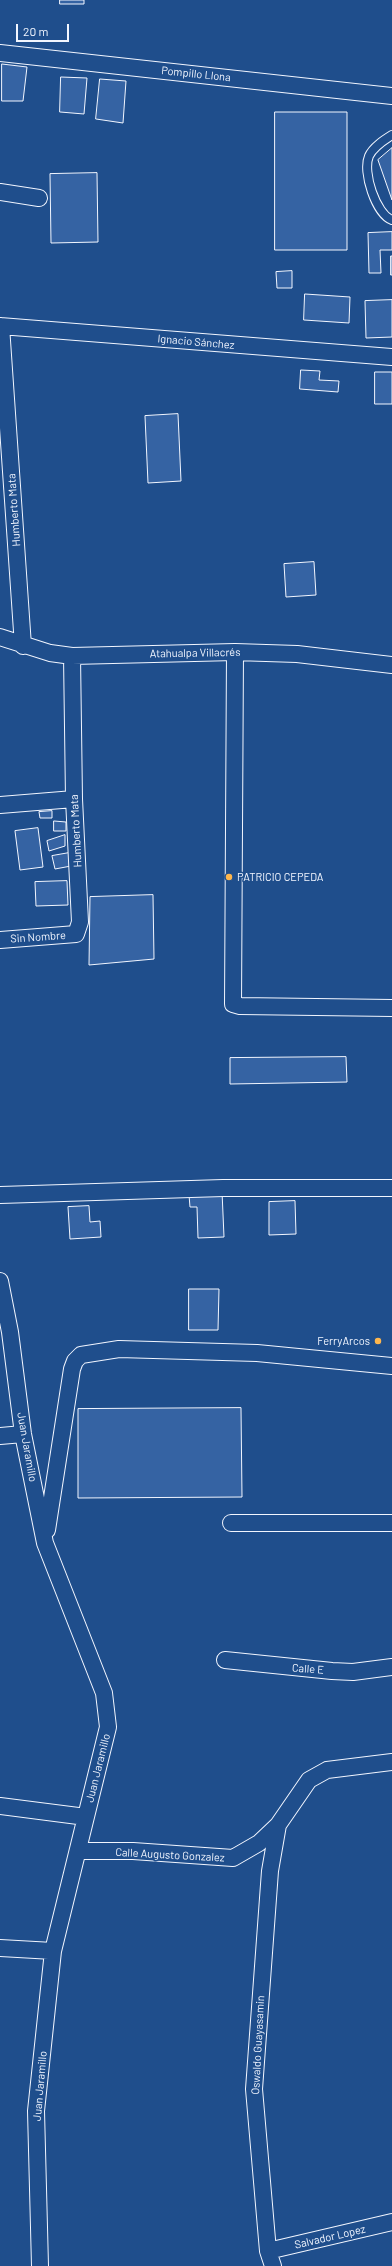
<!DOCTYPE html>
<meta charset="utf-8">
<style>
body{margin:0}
#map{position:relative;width:392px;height:2266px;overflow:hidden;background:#1f4e8c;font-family:Barlow,sans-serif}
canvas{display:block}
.scale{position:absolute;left:16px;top:24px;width:53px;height:18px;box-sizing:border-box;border:2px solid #f2f6ff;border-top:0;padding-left:5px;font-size:12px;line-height:14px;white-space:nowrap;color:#f2f6ff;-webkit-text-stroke:3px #1f4e8c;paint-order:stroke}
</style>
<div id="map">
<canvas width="392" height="2266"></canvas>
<div class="scale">20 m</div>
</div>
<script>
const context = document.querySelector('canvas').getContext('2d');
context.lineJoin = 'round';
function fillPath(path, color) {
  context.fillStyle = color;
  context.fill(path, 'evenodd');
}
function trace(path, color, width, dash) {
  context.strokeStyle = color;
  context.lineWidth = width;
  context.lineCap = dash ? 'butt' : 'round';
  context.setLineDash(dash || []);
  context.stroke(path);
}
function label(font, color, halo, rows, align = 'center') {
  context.font = font + ' Barlow,sans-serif';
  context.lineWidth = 3;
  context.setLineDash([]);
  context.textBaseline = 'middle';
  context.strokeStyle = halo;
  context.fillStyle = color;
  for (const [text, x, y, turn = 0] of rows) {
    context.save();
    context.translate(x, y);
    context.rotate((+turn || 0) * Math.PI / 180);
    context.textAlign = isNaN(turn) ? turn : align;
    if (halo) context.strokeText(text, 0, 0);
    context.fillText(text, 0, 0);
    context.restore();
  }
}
const building = new Path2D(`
 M60,0H84V4H60Z
 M2,64L27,67L23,101H2Z
 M61,77L87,78L84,114L60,112Z
 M100,79L126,81L123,123L96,119Z
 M275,112H347V250H275Z
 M392,148V200L378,160Z
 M97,173L98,242L51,243L50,174Z
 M392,232V250H380L381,273H369L368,233Z
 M391,256H392V275H391Z
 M292,271V288H277L276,272Z
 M305,294L350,297L349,323L304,320Z
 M392,300V337L366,338L365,301Z
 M301,370L320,371L319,380L339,381L338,392L300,389Z
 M375,372H392V404H375Z
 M178,414L181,481L148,483L145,416Z
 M314,562L316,595L286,597L284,564Z
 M52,811V818H40L39,812Z
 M54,821L66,822V831H54Z
 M38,828L43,867L20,870L15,831Z
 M65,835V846L49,851L47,841Z
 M69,853L71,866L55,869L52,856Z
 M67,881L68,905L36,906L35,882Z
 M153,895L154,959L89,965L90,897Z
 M346,1057L347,1082L230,1084V1058Z
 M222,1191L224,1237L198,1238L197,1207H190L189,1195Z
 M295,1201L296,1234L269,1235V1202Z
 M89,1206L90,1222L100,1221L101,1237L70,1239L68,1207Z
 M189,1289H219L218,1330H189Z
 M241,1408L242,1497L78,1498V1409Z`);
fillPath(building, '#3563a3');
trace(building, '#f2f6ff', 1);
const lane = new Path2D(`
 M392,135C384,140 373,147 369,156C362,172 376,214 392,220`);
const street = new Path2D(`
 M0,53L392,96
 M0,192L39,198
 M0,326L392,357
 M1,326L23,646
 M0,637L50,653L72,656L235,652L297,654L392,665
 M235,652L233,1004L240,1006L392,1008
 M0,805L74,799
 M0,940L76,934L80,922L74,799L72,656
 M0,1195L223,1188H392
 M0,1281L10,1332L23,1434L45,1543L104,1693L108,1727L53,1951L36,2111L40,2266
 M0,1436L23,1434
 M231,1523H392
 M47,1530L72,1369L75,1361L81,1355L119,1349L257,1353L392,1366
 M225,1660L332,1671L353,1672L392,1667
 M0,1806L86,1817
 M78,1851H133L233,1858L259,1843L278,1825L309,1780L327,1770L392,1762
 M0,1948L53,1951
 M268,2251L392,2222
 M273,2266L268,2251L254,2089L270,1871L278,1825`);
trace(lane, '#f2f6ff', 10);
trace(street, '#f2f6ff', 18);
trace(lane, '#1f4e8c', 8);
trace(street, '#1f4e8c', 16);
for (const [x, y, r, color] of [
 [229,877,4,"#ffb74d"],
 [378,1341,4,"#ffb74d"]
]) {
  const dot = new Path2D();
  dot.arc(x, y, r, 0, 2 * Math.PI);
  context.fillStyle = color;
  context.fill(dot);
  trace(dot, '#1f4e8c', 1.5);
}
label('11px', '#f2f6ff', '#1f4e8c', [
 ["Pompillo Llona",196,74,6],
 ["Ignacio Sánchez",196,342,5],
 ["Humberto Mata",14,510,-94],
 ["Atahualpa Villacrés",195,653,-1],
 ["Humberto Mata",76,831,-93],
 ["Sin Nombre",38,937,-4],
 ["Juan Jaramillo",27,1447,80],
 ["Calle E",308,1669,4],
 ["Juan Jaramillo",98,1768,-76],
 ["Calle Augusto Gonzalez",170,1855,3],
 ["Oswaldo Guayasamin",258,2045,-87],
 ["Juan Jaramillo",40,2086,-85],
 ["Salvador Lopez",330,2237,-13]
]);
label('11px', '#f2f6ff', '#1f4e8c', [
 ["PATRICIO CEPEDA",237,877],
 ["FerryArcos",370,1341,"right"]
], 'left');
</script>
